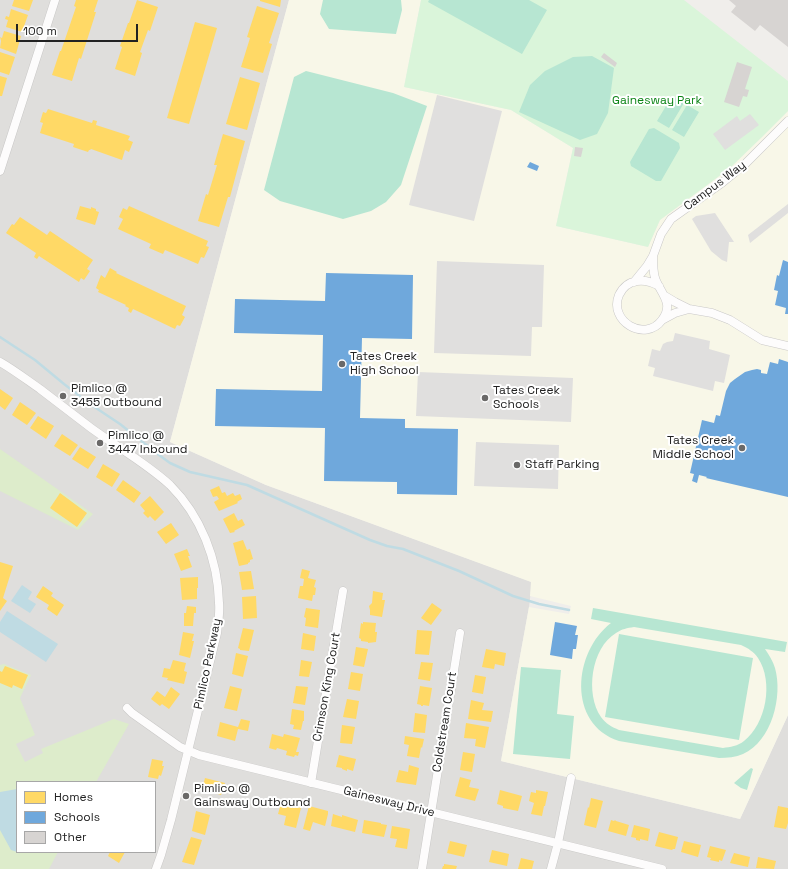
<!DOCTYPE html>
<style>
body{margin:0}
#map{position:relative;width:788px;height:869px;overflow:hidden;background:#f0eeeb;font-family:"Space Grotesk",sans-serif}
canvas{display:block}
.legend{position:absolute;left:16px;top:781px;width:140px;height:72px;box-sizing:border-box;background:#fff;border:1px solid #a7a7a7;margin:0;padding:5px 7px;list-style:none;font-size:12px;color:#222}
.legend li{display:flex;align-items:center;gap:8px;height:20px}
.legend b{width:20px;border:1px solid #a7a7a7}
.scale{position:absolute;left:16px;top:24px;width:122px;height:18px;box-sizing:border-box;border:2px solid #222;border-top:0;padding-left:5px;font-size:12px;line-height:14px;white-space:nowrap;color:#222;-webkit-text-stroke:3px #fff;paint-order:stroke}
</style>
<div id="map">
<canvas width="788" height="869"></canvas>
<ul class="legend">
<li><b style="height:11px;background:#ffd966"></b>Homes</li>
<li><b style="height:11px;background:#6fa8dc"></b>Schools</li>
<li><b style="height:11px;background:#d7d4d2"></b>Other</li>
</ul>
<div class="scale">100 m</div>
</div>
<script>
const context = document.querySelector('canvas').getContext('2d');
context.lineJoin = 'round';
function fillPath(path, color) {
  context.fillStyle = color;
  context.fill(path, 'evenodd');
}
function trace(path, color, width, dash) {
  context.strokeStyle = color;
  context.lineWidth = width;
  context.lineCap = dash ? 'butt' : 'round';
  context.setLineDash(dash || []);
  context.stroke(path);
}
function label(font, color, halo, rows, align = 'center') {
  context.font = font + ' "Space Grotesk",sans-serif';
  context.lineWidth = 4;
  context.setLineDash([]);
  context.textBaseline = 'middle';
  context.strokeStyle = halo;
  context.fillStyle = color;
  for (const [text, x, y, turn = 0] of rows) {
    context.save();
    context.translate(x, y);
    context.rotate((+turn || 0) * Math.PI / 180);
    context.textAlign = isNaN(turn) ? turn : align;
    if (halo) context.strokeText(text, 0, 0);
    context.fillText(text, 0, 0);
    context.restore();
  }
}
fillPath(new Path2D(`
 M0,0H289L170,442L266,485L532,582L529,607L501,761L740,819L788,715V869H0ZM17,782H155V852H17Z`), '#dfdedc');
fillPath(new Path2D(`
 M289,0H421L404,87L511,110L573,148L556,226L648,247L660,220L730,168L763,136L788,111V715L740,819L501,761L529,607L569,614L571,606L530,596L531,582L266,485L170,442Z`), '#f8f7e8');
fillPath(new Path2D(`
 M0,449L93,514L78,530L0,491Z
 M4,664L31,675L20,698L35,735L16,744L25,762L43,753L41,749L114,719L129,724L96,782H17V852H58L49,869H0V665Z`), '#ddeccb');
fillPath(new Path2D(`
 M421,0H684L788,81V111L763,136L730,168L660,220L648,247L556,226L573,148L511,110L404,87Z`), '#daf5da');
fillPath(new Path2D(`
 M323,0H401L402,10L396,34L329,29L320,14Z
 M429,0H529L547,10L522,54L428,2Z
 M592,56L614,68L608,113L597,134L580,140L519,112L530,85L545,71L573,57Z
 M306,71L393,93L427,106L401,185L386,202L371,211L343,219L280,201L264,190L294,77Z
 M672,96L684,103L669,128L657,121Z
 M687,105L699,112L684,137L672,130Z
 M654,128L679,143L680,148L661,181H656L631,166L630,162L649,129Z
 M593,608L787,642L785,652L765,649C769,655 773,661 775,668C783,696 772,741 743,754C736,757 727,758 719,758L619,741C567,724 573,652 611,623L591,619ZM634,627L741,645C748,648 754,652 758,658C774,682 766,724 744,741C738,746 730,747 723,748L619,730C612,727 606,724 601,717C585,694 591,648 616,633C622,629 627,628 634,627Z
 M619,634L753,658L739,740L605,717Z
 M521,667L561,670L557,714L574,716L570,759L513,754Z
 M751,768L753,769L747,790L741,788L734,783Z`), '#b7e6d2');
fillPath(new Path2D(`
 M437,95L502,111L474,221L409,205Z
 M750,114L759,125L725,150L713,134L737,116L740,121Z
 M788,204V213L750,243L748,235Z
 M715,213L734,242H729L727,262L722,260L711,251L692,219L696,216Z
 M437,261L544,265L542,327H532L531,356L434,353Z
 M675,333L710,341L709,349L730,355L724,383L715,381L713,391L653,376L655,368L648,366L652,349L660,351L663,344L667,342L673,341Z
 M418,372L573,378L571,422L416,416Z
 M476,442L559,445L558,489L474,486Z`), '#e0dfde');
fillPath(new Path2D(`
 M22,585L32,592L28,599L36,604L30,613L11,601Z
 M7,611L58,644L46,662L0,632V622Z
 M17,789V852H19H17L11,850L0,830V792Z`), '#bfdbe3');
fillPath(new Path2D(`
 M14,0H33L29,11L12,6Z
 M76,0H98L94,12H96L81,59L79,58L72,81L52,75L60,51H61L76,7L74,6Z
 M137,0L158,7L150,31L148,30L140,52L142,53L135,76L115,69L122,47L120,46L128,23H129Z
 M260,0H281L280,7L260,1Z
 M257,6L279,13L269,43L272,44L263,73L241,67L250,38L247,37Z
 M11,9L28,15L22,32L6,27L8,20L5,19L6,16L9,17Z
 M195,22L217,28L189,124L167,118Z
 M4,31L21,36L16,54L0,48L1,41L0,37L2,38Z
 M0,52L15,57L9,75L0,72Z
 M0,76L7,78L2,96H0Z
 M240,77L260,83L247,130L226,124Z
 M48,109L92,123L93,120L97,121L96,125L130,136L128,140L133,142L129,152L125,150L122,160L91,149L90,150H89L88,152L73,147L74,144L40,133L43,123L40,122L43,112L46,113Z
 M223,134L245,141L230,197H228L219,227L198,221L206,194L208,195L217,165H214Z
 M80,206L91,209V207L96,209V211L99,212L95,225L76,219Z
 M129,206L208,241L206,246L209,247L204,258L201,257L198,264L165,250L163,254L149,248L151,244L118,229L123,219L119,217L123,208L127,210Z
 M20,217L47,235L50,231L93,260L87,269L90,271L84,280L81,278L79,282L39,256L37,259L34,257L36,253L6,233L12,224L14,225Z
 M110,268L117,272L116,273L186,306L182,315L185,317L180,326L177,325L175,329L133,309L131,313L128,311L129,308L125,306L126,305L98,292L99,290L96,288L101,275L105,278Z
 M0,389L13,398L5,410L0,406Z
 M20,402L36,413L27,425L12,415Z
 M38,416L54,426L46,439L30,428Z
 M62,434L78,445L70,456L54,446Z
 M80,447L96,457L88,469L72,459Z
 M103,464L120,474L112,487L96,477Z
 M123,480L141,493L134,503L116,490Z
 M219,486L222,493L225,492L227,496L233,493L235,496L240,494L242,499L237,502L238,503L219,511L214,502L219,499L217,496L213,497L210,490Z
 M60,493L87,513L77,527L50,508Z
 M150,496L164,512L155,521L150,516L148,518L143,513L145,511L140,505Z
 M234,513L238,521L242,519L245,525L234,531L235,532L230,533L223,519Z
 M171,523L179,535L166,544L157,532Z
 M243,540L247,550L250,549L253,559L250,560V562L248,563V564L239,566L233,543Z
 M187,549L190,556H188L192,567L181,571L174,554Z
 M0,562L13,566L3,598L7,601L0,611Z
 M302,569L310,571L308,578L316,580L314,587L316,588L315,595H313L312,601L298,598L300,586H303L304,579L300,578Z
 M251,571L254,589L242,590L239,572Z
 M198,577V588H197V599L182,600L180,578Z
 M43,586L53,593L51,596L64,605L57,616L47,609L49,605L36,597Z
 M373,591L383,593L382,600H385L382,617L370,615V610L369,606L372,603Z
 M256,596L257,618L243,619L242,597Z
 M432,603L442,610L431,625L421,618Z
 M187,606L196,607V613H194L193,626H184V613H186Z
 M306,608L320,610L318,628L305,626L306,618L304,617Z
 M363,622L376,623L375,632H377L376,642L368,643V642L361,641V639L359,638L361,623L363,624Z
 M243,628L254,630L249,651L240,650V649L238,648Z
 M417,630L432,631L429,655L415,654Z
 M183,632L194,634L192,641H194L190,658L179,655Z
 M303,633L316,636L314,651L301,649Z
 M356,647L368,649L364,667L353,665Z
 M486,649L506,653L504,666L495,664L494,669L482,667Z
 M236,653L248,656L243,677L232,674Z
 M173,660L186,663L184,671L187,672L184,684L167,680L168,678L162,677L164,668L170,669Z
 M301,660L312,662L309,677L299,676Z
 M421,662L433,663L430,681L418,679Z
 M5,666L28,675L22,689L13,685L12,688L0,683V671L2,672Z
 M351,672L363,674L360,691L348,689Z
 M475,675L486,677L483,694L472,692Z
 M230,686L242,689L237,711L224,708Z
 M296,686L308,687L305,705L293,703Z
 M420,686L432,688L429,706L423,705V706H421V705L417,704Z
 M171,687L180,694L169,709L162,704L160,706L151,699L157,691L165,697Z
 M347,699L359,701L356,719L343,717Z
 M471,700L484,703L482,710L493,711L491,722L468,719Z
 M292,709L304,711V721H303L301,730L293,729L294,725L290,724Z
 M415,713L427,715L425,733L413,732Z
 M241,719L250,721L248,731L238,729L235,741L217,736L220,722L238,727Z
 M466,723L489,727L485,748L475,746L476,739L464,738Z
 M342,725L355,727L352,744L340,743Z
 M272,734L283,737L284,734L300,738L296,752H299L298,756L295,755L294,757L286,755L287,751L277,748L276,750L269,748Z
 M405,736L424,739L422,748L421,747L419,758L407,756L409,745L404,744Z
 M463,752L475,754L472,772L460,770Z
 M339,755L356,759L353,771L347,769V771L342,769V768L336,767Z
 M152,759L163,761L162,766H164L161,776L159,775L158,779L148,777Z
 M409,765L419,768L416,785L396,782L399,770L408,772Z
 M460,777L471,780L469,787L479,789L475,801L455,796Z
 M205,778L225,783L221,795L202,789Z
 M500,790L522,796L518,811L503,808V806L497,804Z
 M536,790L548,792L545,806H544L542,816L531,814L534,803L529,801L531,792L536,793Z
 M591,798L603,801L596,828L584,825L588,807L589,808Z
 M290,801L296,803L295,806L301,808L296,828L284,825L286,816L278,814L281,803L289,805Z
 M309,806L328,811V814L325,826L313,822L310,831L303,829Z
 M778,806L788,808V823L786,829L774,827Z
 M196,811L210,815L205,835L192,831Z
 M333,814L342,817V815L358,820L355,832L331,826Z
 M364,820L381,823V824L387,825L384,837L362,833Z
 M611,820L614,821L615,820L616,821L629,825L626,836L608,831Z
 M634,825L650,829L648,841L640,839V841L636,840V838L631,837Z
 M392,826L410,829L407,849L395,847L397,839L390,838Z
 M659,832L678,837L675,849H673L672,850L655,846Z
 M191,837L202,840L194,865L182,862Z
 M450,841L467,845L464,857L447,853Z
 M684,841L701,845L698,857L681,852Z
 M710,846L726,850L722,861L719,860V862L710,860L711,858L707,857Z
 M492,850L509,854L507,866L489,862Z
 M110,852H125L119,863L108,856Z
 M734,853L750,857L748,867L730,863Z
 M758,857L776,861L774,869L756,868Z
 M521,858L534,861L532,869H518Z
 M444,864L457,866L456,869H442L443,866H444Z`), '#ffd966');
fillPath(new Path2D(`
 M530,162L539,166L537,171L527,167Z
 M783,260L788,262V314H785L786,308L775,305L778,291L774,290L777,275L779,276Z
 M326,273L413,275L412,339L362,338L360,418L405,419V428L458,429L457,495L397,494V482L324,481L325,428L215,426L216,389L322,391L323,335L234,333L235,299L325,301Z
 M779,359L788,362V497L706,478L707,477L699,475L697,483L692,481L694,474L690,473L702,420L714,423L716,415L720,416L726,391L730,383L735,379L745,372L752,370L757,369L761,370V373L767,374L770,362L778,364Z
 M555,622L577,626L575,635H578L576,649H573L572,659L550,655Z`), '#6fa8dc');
trace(new Path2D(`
 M0,337L35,360L64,384L90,404L120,424L159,455L170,463L190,472L247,485L370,540L387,546L403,549L459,571L513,596L539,604L569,610`), '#bfdbe3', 2.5);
fillPath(new Path2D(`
 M729,0H788V47L760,25L755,31L731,12L736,6Z
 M604,53L617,63L615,67L601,57Z
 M737,62L752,67L745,89L749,90L747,97L743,96L739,107L724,102Z
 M575,147L583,148L581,157L574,156Z`), '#d7d4d2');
const minor = new Path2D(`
 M0,171L55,0
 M653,256C653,263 653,271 655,278C660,293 675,303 662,320C645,343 608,321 619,295C627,278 645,278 659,286
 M634,282L647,266L653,256L661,234L671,219L723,182L746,163L788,121
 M665,296L675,302L689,309L712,313L730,320L762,340L788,346
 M662,320L675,313L689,309
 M0,362C14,370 27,380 40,389C57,402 74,415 91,428C117,447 146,463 170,485C201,516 218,560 219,603C220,613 218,623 217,633L171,820L161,855L156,869
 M127,708L132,713L180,747L199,755L662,869
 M311,783L343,591
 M422,869L460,633
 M551,869L558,843L571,778`);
trace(minor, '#c9c8c7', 9);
trace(minor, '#fdfcfc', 8);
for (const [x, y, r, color] of [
 [342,364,4,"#6a6968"],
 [63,396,4,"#6a6968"],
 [485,398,4,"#6a6968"],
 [100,443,4,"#6a6968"],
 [742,448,4,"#6a6968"],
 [517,465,4,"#6a6968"],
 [186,796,4,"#6a6968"]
]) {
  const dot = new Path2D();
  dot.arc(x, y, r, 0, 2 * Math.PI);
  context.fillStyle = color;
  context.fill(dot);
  trace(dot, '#fff', 1.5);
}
label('12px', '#0c8416', '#fff', [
 ["Gainesway Park",657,101]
]);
label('12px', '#222', '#fff', [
 ["Campus Way",715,186,-37],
 ["Pimlico Parkway",208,664,-78],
 ["Crimson King Court",327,687,-80],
 ["Coldstream Court",445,722,-81],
 ["Gainesway Drive",389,802,14]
]);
label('12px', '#222', '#fff', [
 ["Tates Creek",350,357],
 ["High School",350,371],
 ["Pimlico @",71,389],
 ["3455 Outbound",71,403],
 ["Tates Creek",493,391],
 ["Schools",493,405],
 ["Pimlico @",108,436],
 ["3447 Inbound",108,450],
 ["Tates Creek",734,441,"right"],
 ["Middle School",734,455,"right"],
 ["Staff Parking",525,465],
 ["Pimlico @",194,789],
 ["Gainsway Outbound",194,803]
], 'left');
</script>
